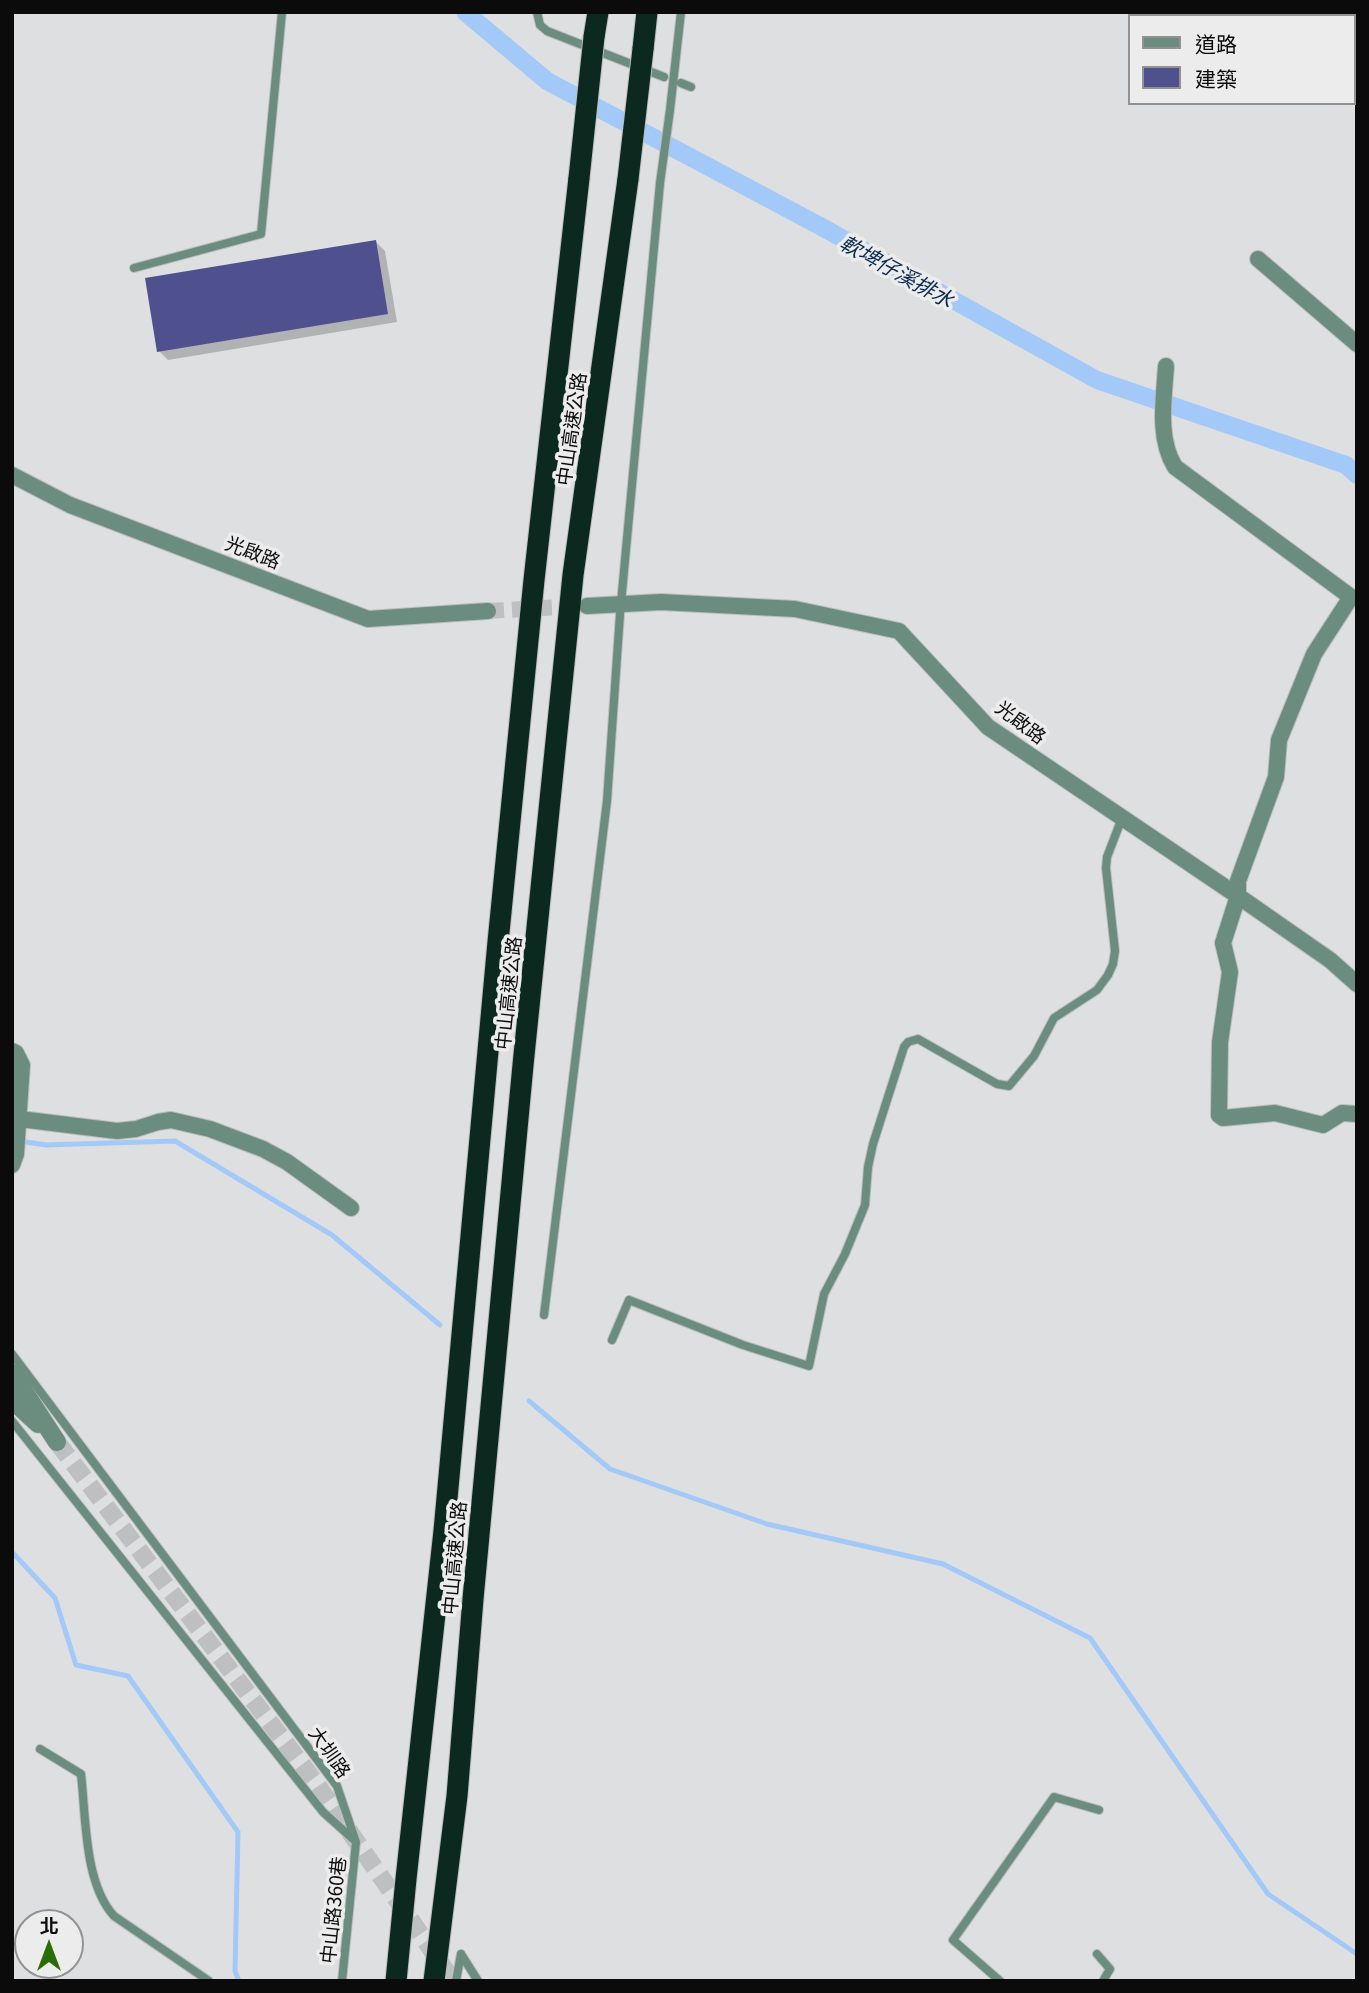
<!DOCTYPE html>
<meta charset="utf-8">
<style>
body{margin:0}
#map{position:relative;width:1369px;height:1993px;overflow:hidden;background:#dedfe0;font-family:Georgia,"Noto Sans TC",serif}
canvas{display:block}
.frame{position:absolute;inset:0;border:14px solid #0b0b0b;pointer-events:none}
.legend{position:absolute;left:1128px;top:14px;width:228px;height:91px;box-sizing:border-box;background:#ececed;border:2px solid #929293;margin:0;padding:9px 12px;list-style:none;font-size:21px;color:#0b0b0b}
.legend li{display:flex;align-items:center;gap:14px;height:35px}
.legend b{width:35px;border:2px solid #929293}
.north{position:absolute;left:14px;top:1909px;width:70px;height:70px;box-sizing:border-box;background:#ececed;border:2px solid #929293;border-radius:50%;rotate:0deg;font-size:19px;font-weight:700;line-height:28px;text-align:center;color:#0b0b0b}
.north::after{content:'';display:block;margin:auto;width:24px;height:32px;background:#2b6d05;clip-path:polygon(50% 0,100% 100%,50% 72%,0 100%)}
</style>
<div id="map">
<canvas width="1369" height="1993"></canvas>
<div class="frame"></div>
<ul class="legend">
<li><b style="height:9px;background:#6a8d7f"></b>道路</li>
<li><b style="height:19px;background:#4f518e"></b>建築</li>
</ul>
<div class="north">北</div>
</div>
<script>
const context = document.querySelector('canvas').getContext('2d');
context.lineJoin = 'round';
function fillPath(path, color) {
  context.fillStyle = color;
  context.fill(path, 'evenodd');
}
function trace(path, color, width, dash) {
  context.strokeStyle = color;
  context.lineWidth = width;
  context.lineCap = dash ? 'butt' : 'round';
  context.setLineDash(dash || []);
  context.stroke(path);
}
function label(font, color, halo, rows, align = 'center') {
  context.font = font + ' Georgia,"Noto Sans TC",serif';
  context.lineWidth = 7;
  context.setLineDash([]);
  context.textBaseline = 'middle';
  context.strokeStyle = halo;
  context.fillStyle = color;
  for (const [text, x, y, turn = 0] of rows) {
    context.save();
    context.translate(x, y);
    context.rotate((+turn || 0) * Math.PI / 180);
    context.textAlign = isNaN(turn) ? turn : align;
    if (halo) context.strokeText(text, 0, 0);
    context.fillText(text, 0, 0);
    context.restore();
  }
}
fillPath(new Path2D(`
 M375,241L385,251L397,322L168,360L159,351Z`), '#0003');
trace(new Path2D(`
 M19,1141L46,1145L175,1141L332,1235L440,1325
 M529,1401L610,1469L767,1524L943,1564L1090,1638L1268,1894L1357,1954
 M12,1552L55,1598L76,1665L128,1676L238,1832L235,1971L239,1981`), '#a3c9f8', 5);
trace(new Path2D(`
 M465,12L547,81L820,226L1097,380L1346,465L1357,475`), '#a3c9f8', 18);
fillPath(new Path2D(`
 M376,240L388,314L157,352L145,278Z`), '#4f518e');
trace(new Path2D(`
 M488,611L580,606`), '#bebfc0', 16, [16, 8]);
trace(new Path2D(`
 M57,1442L316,1783L453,1981`), '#bebfc0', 18, [18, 9]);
const service = new Path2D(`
 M537,12L540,25L547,31L664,77
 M681,83L691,87
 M134,268L261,234L282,12
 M544,1315L607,801L620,614L660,183L670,110L681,12
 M612,1340L629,1300L743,1345L809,1366L824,1294L845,1254L865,1205L868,1167L873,1144L904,1047L908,1042L918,1039L997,1084L1009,1086L1034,1056L1054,1018L1097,990L1108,975L1113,964L1115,951L1106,868L1107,857L1122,818
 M12,1354L337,1786L356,1842L342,1981
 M12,1421L323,1812L353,1839
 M40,1749L81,1774C86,1817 84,1883 114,1916L209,1981
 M461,1954L478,1981
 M1097,1954L1110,1969L1103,1981
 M456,1981L461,1954
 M1000,1981L953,1940L1054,1797L1099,1810`);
const minor = new Path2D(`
 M1258,259L1357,344
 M1166,366C1164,399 1157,438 1175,467L1351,597L1314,654L1279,740L1276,777L1238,881V896L1223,943L1230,972L1220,1042L1219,1115L1223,1118L1275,1113L1323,1125L1342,1113L1357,1114
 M12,475L70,505L368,619L488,611
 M587,606L661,602L795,609L899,631L988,727L1238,896L1330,960L1357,984
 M12,1051L16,1053L22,1065L16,1154L12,1165
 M12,1118L117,1131L136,1129L158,1122L171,1120L210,1129L263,1149L287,1162L351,1208`);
const tertiary = new Path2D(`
 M12,1373L57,1442
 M12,1400L38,1424`);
const motorway = new Path2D(`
 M594,37L598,12
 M643,49L647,12
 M396,1981L406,1879L444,1531L498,942L534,580L579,178
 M434,1981L457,1796L473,1599L523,1065L573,575L628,179`);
trace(service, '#bcbdbe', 10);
trace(minor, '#bcbdbe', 18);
trace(tertiary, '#bcbdbe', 19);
trace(motorway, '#bcbdbe', 23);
trace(service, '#6a8d7f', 8);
trace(minor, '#6a8d7f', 16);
trace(tertiary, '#6a8d7f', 18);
trace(motorway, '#0c2920', 21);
const motorwayBridge = new Path2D(`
 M579,178L594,37
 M628,179L643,49`);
trace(motorwayBridge, '#bcbdbe', 23, []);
trace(motorwayBridge, '#0c2920', 21);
label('19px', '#0b0b0b', '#ececed', [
 ["中山高速公路",571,429,-82],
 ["光啟路",253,552,21],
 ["光啟路",1021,722,37],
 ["中山高速公路",508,993,-84],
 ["中山高速公路",454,1558,-85],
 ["大圳路",330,1752,55],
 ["中山路360巷",333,1910,-84]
]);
label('italic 21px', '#092a4e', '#ececed', [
 ["軟埤仔溪排水",897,271,29]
]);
</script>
